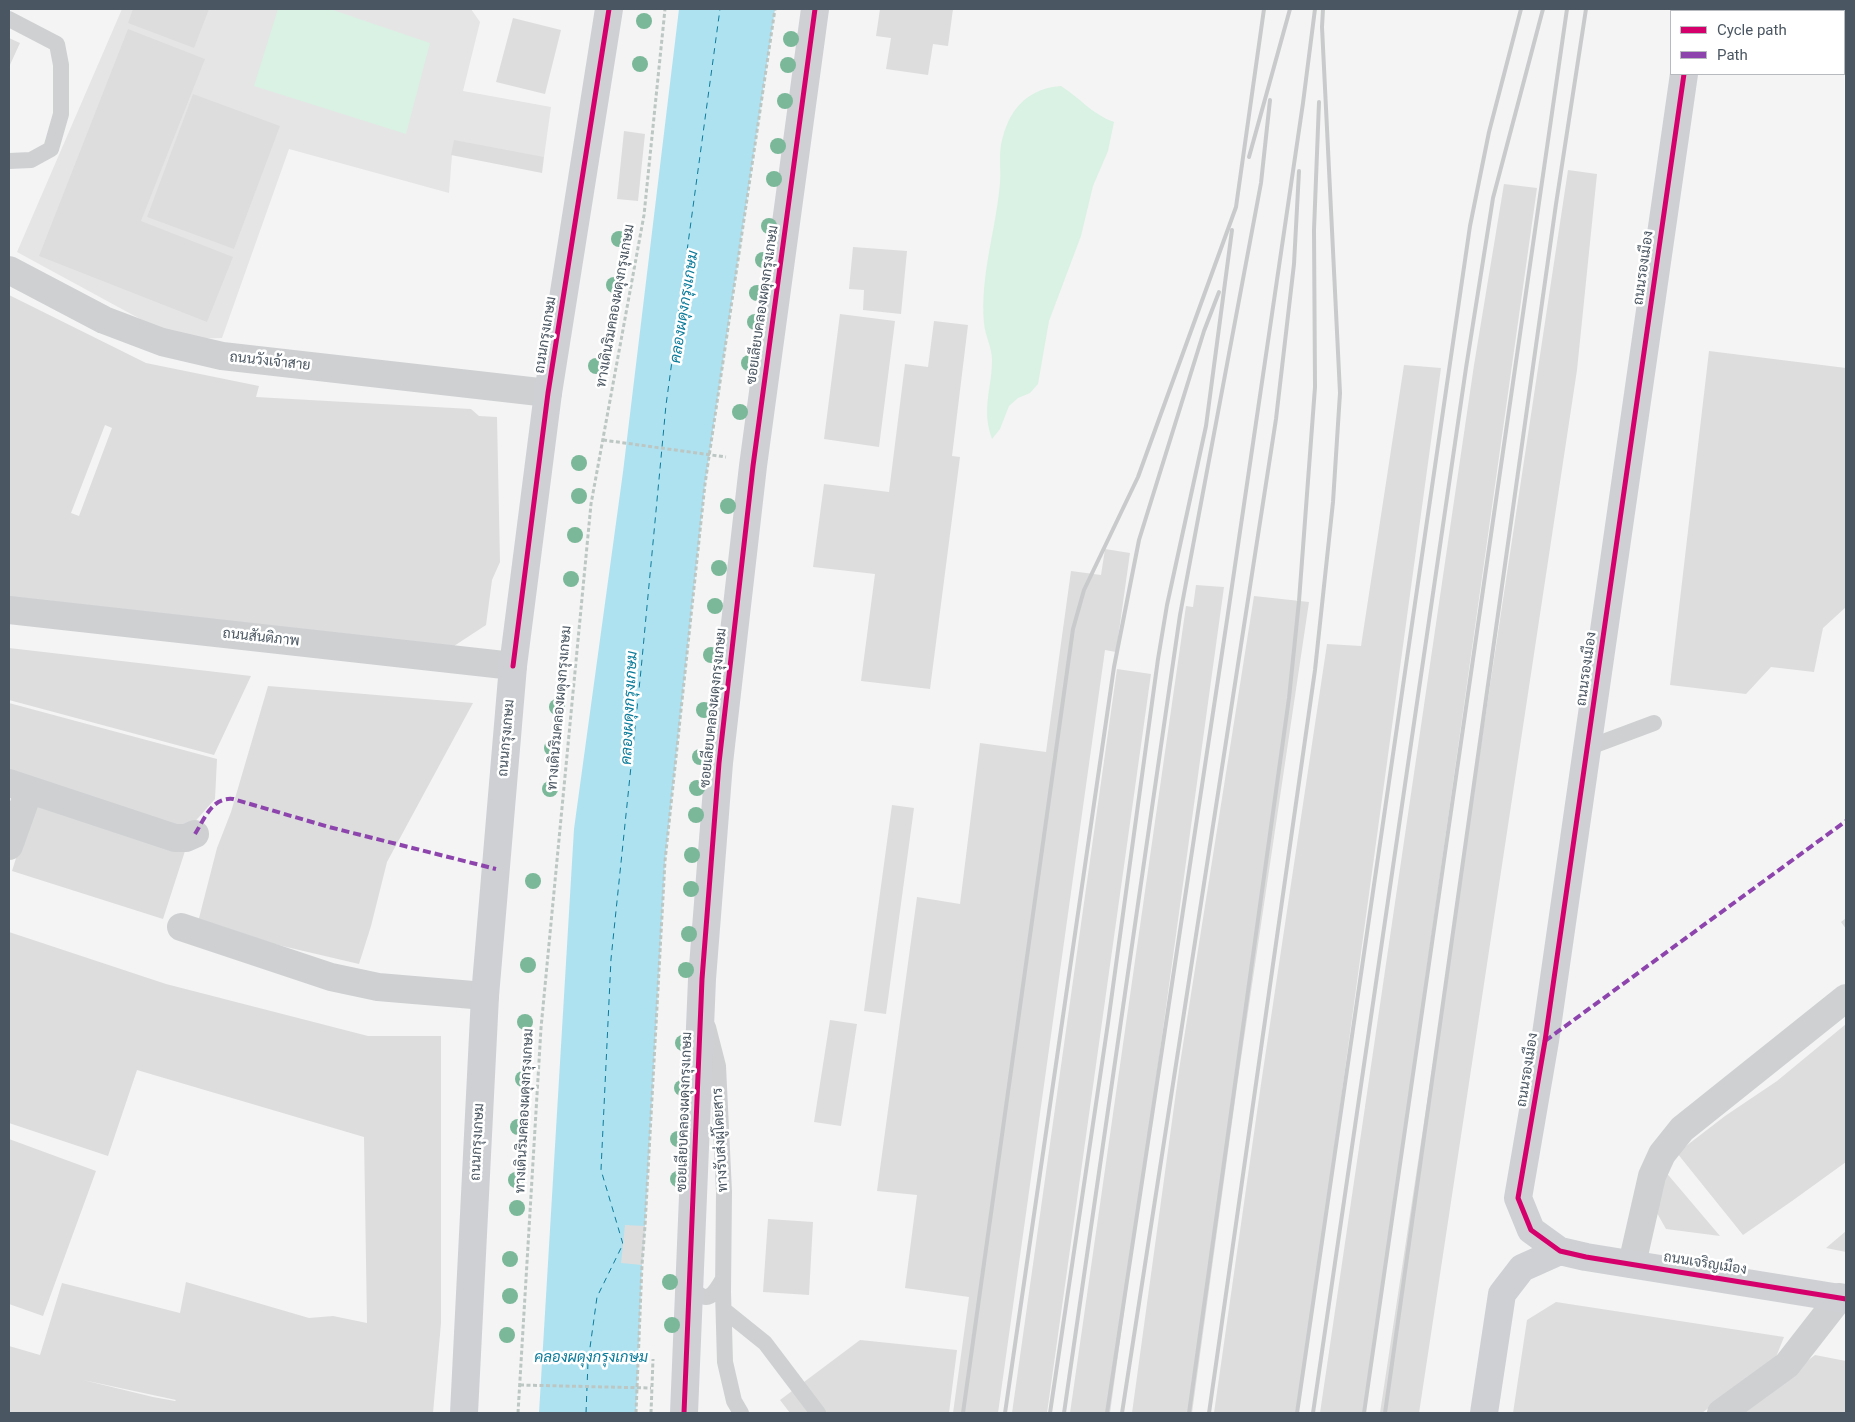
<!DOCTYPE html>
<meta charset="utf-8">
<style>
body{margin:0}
#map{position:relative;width:1855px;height:1422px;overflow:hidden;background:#f4f4f4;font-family:Roboto,sans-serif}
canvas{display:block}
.frame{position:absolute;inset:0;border:10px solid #4a5661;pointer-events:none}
.legend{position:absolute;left:1670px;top:10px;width:175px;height:65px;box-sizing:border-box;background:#fff;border:1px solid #b7bbc0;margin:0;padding:6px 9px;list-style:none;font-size:15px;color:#4a5661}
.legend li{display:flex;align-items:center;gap:10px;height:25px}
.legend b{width:25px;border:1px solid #b7bbc0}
</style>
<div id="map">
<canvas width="1855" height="1422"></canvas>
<div class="frame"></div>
<ul class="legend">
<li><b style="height:6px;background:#d6006c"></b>Cycle path</li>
<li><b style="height:6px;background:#8e44ad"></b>Path</li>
</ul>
</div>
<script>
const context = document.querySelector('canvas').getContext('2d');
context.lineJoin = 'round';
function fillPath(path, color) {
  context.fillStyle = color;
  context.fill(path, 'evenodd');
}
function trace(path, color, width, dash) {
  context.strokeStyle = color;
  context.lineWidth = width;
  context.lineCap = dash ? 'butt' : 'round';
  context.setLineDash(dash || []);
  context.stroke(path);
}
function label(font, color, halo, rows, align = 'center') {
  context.font = font + ' Roboto,Sarabun,sans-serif';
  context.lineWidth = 5;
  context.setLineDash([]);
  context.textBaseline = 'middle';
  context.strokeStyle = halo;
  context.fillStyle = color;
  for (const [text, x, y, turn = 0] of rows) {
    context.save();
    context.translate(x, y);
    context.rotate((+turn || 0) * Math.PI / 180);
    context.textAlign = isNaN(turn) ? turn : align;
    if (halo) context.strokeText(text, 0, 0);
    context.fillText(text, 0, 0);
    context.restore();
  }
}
fillPath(new Path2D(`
 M122,9H471L480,22L463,91L551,107L544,157L452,155L449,193L289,149L222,338L177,339L17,252Z`), '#e6e5e6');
fillPath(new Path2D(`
 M278,9H330L430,43L406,134L254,86Z
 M1061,86C1080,98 1093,115 1114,122L1108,151L1093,186L1081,236L1049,321L1038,384L1030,393L1018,398L1009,406L1000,429L992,439C981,408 992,389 992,360C992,347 985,336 984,323C980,275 996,230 1000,183C1001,171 999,157 1001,145C1003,134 1008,119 1015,110C1026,95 1043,87 1061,86Z`), '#d9f2e3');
fillPath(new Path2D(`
 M679,9H775L705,484L665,861L645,1226L642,1265L636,1413H539L574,829L623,472Z`), '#aee2f0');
trace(new Path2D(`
 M586,1413L588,1362L597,1297L623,1244L601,1170L611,959L641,670L666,405L720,9`), '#0c7c9b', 1, [6, 5]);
fillPath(new Path2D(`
 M133,9H209L194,48L128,23Z
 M880,9H953L948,46L933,44L928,75L886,69L891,38L876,36Z
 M513,18L561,30L545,94L496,82Z
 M128,29L205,59L141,221L233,257L207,322L39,256Z
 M9,38L20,43L9,67Z
 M193,94L280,126L234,249L147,217Z
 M624,131L645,134L638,201L617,199Z
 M454,140L544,157L542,173L451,155Z
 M1568,170L1597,174L1577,370L1419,1413H1380Z
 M1504,184L1537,188L1364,1413H1320L1474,365Z
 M853,247L907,251L901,314L863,310L864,290L849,289Z
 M9,295L146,363L259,386L256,397L471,409L479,416L497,417L500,562L492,580L486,625L454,646L9,597ZM105,425L112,428L79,516L71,513Z
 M840,314L895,321L879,447L824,439Z
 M934,321L968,325L952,456L960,457L930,689L861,681L875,574L813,567L824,484L889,492L905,364L928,367Z
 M1709,351L1846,368V607L1823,628L1814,672L1771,667L1746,694L1670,685Z
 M1404,365L1441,368L1298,1413H1214L1261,1084L1327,644L1361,646Z
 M1105,549L1130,553L1116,652L1105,650L998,1413H953L969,1297L905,1288L917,1195L877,1191L917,897L960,904L980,743L1046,752L1071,571L1101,575Z
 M1196,585L1224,587L1110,1413H1070L1186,606L1193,607Z
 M1254,596L1309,602L1238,1079L1192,1413H1132L1179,1070Z
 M9,648L251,676L214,755L9,700Z
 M1117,669L1151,674L1047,1413H1012Z
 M268,686L473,703L387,862L371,926L359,964L197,926L217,848L231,812Z
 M9,703L217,759L215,799L183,835L9,772Z
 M33,804L185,851L163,919L12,871Z
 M892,805L914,808L886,1014L864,1011Z
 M1846,918V929L1841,922Z
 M9,932L166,984L368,1036H441V1323L433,1413H9V1346L40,1355L62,1283L180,1313L186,1282L309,1318L333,1316L367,1323L364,1137L137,1070L108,1156L9,1123ZM83,1380L176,1400L175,1401L153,1397Z
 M830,1020L857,1024L841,1126L814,1122Z
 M1846,1024V1162L1792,1201L1743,1235L1677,1153L1725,1116L1777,1081Z
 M9,1139L96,1171L43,1316L9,1304Z
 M1664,1170L1720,1236L1666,1229L1653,1206Z
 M768,1219L813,1222L809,1295L763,1292Z
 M625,1225L645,1226L642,1265L621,1263Z
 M1846,1231V1252L1826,1248Z
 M1556,1302L1784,1337L1776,1357L1702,1413H1513L1527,1320Z
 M860,1340L957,1350L949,1413H790L780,1400Z
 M1815,1355L1846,1361V1413H1739Z`), '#ddddde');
trace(new Path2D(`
 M518,1413L541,1028L591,504L644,215L665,9
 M636,1413L642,1265L645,1226L665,861L705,484L775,9
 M651,1413L653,1359`), '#bcc7c4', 3, [4, 2.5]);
trace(new Path2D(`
 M9,19L57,44L61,65V114L51,149L31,160L9,161
 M1587,748L1654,723
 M708,1027L718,1066L724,1192L723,1292L725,1362L734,1401L741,1413
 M689,1285C706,1305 712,1298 723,1279
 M724,1310L765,1343L818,1413`), '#ced0d2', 16);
trace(new Path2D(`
 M9,270L104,320L162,342L222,356L548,393
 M9,610L513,666
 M9,783L175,838H186L195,834
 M9,846L29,790
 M181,927L331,977L378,987L485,996
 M1632,1264L1652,1176L1662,1154L1682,1129L1846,998
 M1721,1413L1787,1365L1840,1297`), '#ced0d2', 28);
trace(new Path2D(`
 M1758,9L1771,11
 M1693,11V9
 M1844,25L1846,26
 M1684,74L1545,1041L1518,1198L1531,1230L1560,1251L1586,1257L1846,1299
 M464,1413L485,996L513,666L548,393L609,9
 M684,1413L702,979L719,763L753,466L815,9
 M1484,1413L1502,1294L1522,1268L1560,1251`), '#ced0d4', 28);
trace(new Path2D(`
 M1249,157L1290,9
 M963,1413L1073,629L1084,590L1138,477L1236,207L1264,9
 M1005,1413L1114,667L1139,540L1204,331L1219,292
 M1050,1413L1108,1023L1158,659L1167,605L1206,426L1232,230
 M1064,1413L1180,615L1261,183L1270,100
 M1107,1413L1227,620L1303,103L1315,9
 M1122,1413L1276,419L1294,264L1299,171
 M1189,1413L1289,698L1299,601L1315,387L1314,230L1319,102
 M1209,1413L1315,670L1333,502L1340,393L1322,27L1323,9
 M1297,1413L1470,226L1489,132L1521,9
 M1313,1413L1466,368L1493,198L1543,9
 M1364,1413L1567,9
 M1385,1413L1556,204L1586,9`), '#c9cacc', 4);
trace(new Path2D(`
 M603,440L726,457
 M520,1385L651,1388`), '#bcc7c4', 3, [4, 2.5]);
trace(new Path2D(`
 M195,834C205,818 212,797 233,799L329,827L496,869
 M1545,1041L1846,821`), '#8e44ad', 4, [8, 4]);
trace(new Path2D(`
 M1684,74L1545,1041L1518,1198L1531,1230L1560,1251L1586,1257L1846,1299
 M513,666L548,393L609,9
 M684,1413L702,979L719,763L753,466L815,9`), '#d6006c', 5);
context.fillStyle = '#7ab899';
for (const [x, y] of [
 [644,21],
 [791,39],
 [640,64],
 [788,65],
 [785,101],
 [778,146],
 [774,179],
 [769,226],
 [619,239],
 [763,260],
 [614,285],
 [757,293],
 [755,322],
 [749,363],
 [596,366],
 [740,412],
 [579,463],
 [579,496],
 [728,506],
 [575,535],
 [719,568],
 [571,579],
 [715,606],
 [711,655],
 [557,707],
 [704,710],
 [552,748],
 [700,757],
 [697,788],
 [550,789],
 [696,815],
 [692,855],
 [533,881],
 [691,889],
 [689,934],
 [528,965],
 [686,970],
 [525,1022],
 [683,1043],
 [523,1079],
 [682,1088],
 [518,1127],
 [678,1139],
 [678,1179],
 [516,1180],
 [517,1208],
 [510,1259],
 [670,1282],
 [510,1296],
 [672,1325],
 [507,1335]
]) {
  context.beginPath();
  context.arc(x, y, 8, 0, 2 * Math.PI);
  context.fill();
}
label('14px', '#4a5661', '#fff', [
 ["ถนนรองเมือง",1644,268,-82],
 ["ซอยเลียบคลองผดุงกรุงเกษม",763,305,-82],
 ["ทางเดินริมคลองผดุงกรุงเกษม",616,306,-80],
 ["ถนนกรุงเกษม",546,335,-81],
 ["ถนนวังเจ้าสาย",270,362,6],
 ["ถนนสันติภาพ",261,638,6],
 ["ถนนรองเมือง",1587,669,-82],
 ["ทางเดินริมคลองผดุงกรุงเกษม",560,708,-85],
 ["ซอยเลียบคลองผดุงกรุงเกษม",714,708,-84],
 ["ถนนกรุงเกษม",507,738,-85],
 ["ถนนรองเมือง",1528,1070,-81],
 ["ทางเดินริมคลองผดุงกรุงเกษม",525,1111,-87],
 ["ซอยเลียบคลองผดุงกรุงเกษม",685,1112,-88],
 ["ทางรับส่งผู้โดยสาร",721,1140,-93],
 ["ถนนกรุงเกษม",478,1142,-87],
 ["ถนนเจริญเมือง",1705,1264,9]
]);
label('italic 15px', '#0c7c9b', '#fff', [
 ["คลองผดุงกรุงเกษม",685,307,-81],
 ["คลองผดุงกรุงเกษม",630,708,-87],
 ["คลองผดุงกรุงเกษม",591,1358]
]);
</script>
